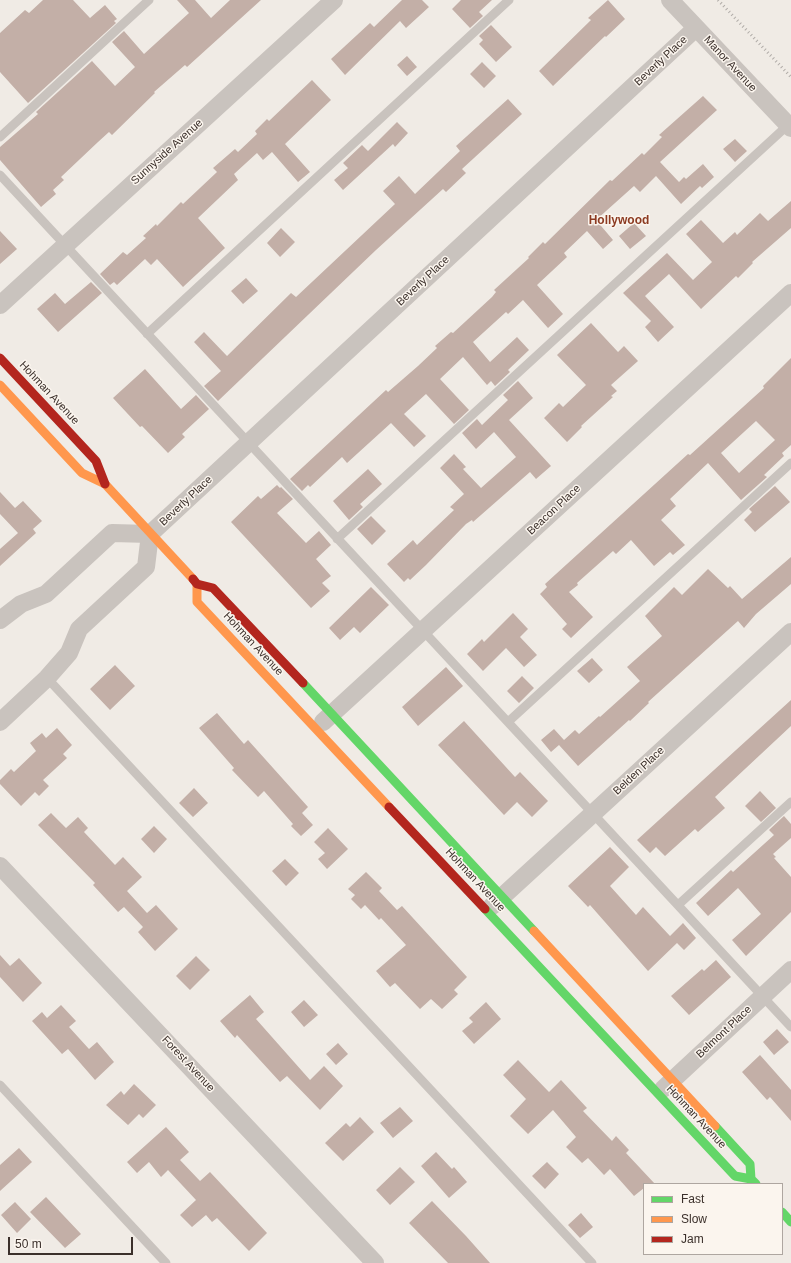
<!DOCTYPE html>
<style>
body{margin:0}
#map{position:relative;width:791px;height:1263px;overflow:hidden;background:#f0ebe5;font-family:Arial,sans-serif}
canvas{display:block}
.legend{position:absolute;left:643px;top:1183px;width:140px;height:72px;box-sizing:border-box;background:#fbf5ee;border:1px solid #aea6a0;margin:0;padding:5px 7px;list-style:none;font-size:12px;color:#3b302b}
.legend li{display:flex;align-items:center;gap:8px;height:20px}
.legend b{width:20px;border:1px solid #aea6a0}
.scale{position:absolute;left:8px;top:1237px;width:125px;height:18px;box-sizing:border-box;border:2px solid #3b302b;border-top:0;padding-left:5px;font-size:12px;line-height:14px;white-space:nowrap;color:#3b302b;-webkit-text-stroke:3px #fbf5ee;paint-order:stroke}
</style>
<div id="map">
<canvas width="791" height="1263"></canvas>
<ul class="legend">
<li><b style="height:5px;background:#63d668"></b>Fast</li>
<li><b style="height:5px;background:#ff974d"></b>Slow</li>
<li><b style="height:5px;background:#b3261e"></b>Jam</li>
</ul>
<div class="scale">50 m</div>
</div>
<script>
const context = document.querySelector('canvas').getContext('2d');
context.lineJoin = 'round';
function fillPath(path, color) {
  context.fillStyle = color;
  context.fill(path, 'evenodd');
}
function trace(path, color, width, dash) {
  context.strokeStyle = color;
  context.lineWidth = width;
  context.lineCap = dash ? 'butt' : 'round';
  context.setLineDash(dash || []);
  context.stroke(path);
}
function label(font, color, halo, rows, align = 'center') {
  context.font = font + ' Arial,sans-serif';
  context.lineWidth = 3;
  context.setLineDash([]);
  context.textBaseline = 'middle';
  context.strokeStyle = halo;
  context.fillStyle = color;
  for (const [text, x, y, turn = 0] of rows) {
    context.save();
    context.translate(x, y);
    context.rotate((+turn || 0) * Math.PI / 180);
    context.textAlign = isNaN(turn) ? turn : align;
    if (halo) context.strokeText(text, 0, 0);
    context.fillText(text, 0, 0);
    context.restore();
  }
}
fillPath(new Path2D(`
 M43,0H73L90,18L105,5L117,19L114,21L116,23L28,103L0,72V33L25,10L29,13Z
 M177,0H195L211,18L230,0H261L187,67L185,65L154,92L155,93L112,135L109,132L98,142L61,177L64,180L53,190L56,194L41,207L0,160V147L38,114L36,112L92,61L115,86L135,67L112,42L124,31L144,54L189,13Z
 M402,0H422L429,7L406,28L400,21L345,75L331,59L370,23L374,27Z
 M461,0H492L479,12L483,16L470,28L452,9Z
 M608,0L625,19L606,37L605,36L553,86L539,71L591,20L588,18Z
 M491,25L512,47L496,62L479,44L483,40L479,36Z
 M407,56L417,67L407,76L397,65Z
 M482,62L496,76L484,88L470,74Z
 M312,80L331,100L285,144L310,172L298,182L272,152L263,160L257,153L234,174L238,180L198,218L225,248L183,287L157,259L151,265L145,259L117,285L114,282L110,285L100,274L123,252L127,255L146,238L143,236L156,224L157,226L181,202L183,204L217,172L213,168L235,149L238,152L257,134L255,131L267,119L269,121Z
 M703,96L717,110L660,162L679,182L684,177L686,179L703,164L714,177L702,188L700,186L681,204L656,176L640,192L634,186L596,220L613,240L603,249L587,231L564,253L567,257L537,285L563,314L548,328L523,300L508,314L506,312L473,342L490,362L517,337L529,350L508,370L510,372L495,386L491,381L487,385L463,357L440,379L469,410L454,424L426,394L404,414L426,436L414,447L391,423L347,463L342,457L310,487L308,485L302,491L290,479L386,390L388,392L418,366L437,348L435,346L451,332L453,333L492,297L496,292L494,290L529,258L528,257L543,242L545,244L610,180L612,181L642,153L644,155L662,137L659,135Z
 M508,99L522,114L462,169L466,173L446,192L443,189L376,250L218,401L204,386L221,371L194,342L204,332L227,356L291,293L296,297L395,204L383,191L399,176L415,194L460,151L456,146Z
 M397,122L408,133L395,147L393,144L343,190L334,180L348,168L343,163L362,145L368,151Z
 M735,139L747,151L735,162L723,149Z
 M791,201V228L752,262L753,263L738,278L736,276L701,309L669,274L645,296L674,327L658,342L645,327L651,321L623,293L667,253L693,280L712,262L686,234L701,220L723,243L735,232L737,235L760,213L768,221Z
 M634,223L646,236L630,249L619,236Z
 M281,228L295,242L280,257L267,243Z
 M0,231L17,249L0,264Z
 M246,278L258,291L243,304L231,291Z
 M91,282L102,293L58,332L37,309L55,293L65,304Z
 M591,323L618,352L624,346L638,361L611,385L617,391L611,396L613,397L581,426L582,427L567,442L544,418L559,403L563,407L586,385L557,355Z
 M791,358V445L782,453L784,456L764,475L767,477L741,500L708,463L670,499L676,506L661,520L685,545L673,555L670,552L654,566L631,540L616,554L613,551L577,583L578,585L569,592L593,617L571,638L562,629L567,624L540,594L547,587L545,584L688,454L690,455L764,388L763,386ZM756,421L775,440L739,473L721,453Z
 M145,369L181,409L196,395L209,409L182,434L185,437L168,453L142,426L140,427L113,398Z
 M518,381L533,398L509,420L551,466L536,479L530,472L473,522L472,520L466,524L426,565L410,580L408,578L404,582L387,564L413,540L417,545L454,510L450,507L464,494L440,468L454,454L466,467L463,469L481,488L516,457L494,432L476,449L462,433L477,419L482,425L508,400L503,395Z
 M368,469L382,484L360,504L363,507L349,520L333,501Z
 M277,485L280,488L281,487L293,499L277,513L306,543L319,531L331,545L316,559L331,576L322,583L330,591L311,608L231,522L258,496L261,499Z
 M775,486L790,502L755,532L744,520L752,512L749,509Z
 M0,492L15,508L23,501L42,521L33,529L36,533L0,566V549L18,533L0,514Z
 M371,516L386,531L372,545L357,529Z
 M791,557V584L756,614L744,628L738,621L648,702L649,703L630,721L629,720L578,766L559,745L551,752L541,740L554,729L564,740L575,730L579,734L599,716L600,717L640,681L627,667L662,636L645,616L674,587L682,595L708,569L728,588L730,586L742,599Z
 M371,587L389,605L360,633L354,627L340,640L329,628Z
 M513,613L528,629L520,637L537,655L524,667L506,648L483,671L467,654L482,639L484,642Z
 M592,658L603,670L589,683L577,671Z
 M115,665L135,686L110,710L90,689Z
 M446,667L463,686L418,726L402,707Z
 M522,676L534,688L519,703L507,691Z
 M791,700V726L715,797L725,808L698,832L695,829L665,856L656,847L650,853L637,840Z
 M217,713L244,744L248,740L308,807L302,813L313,825L301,836L291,826L293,824L264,791L258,797L232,770L234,768L199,728Z
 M464,721L515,777L520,772L548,801L532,817L517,802L504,815L438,745Z
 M57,728L72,745L63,754L67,758L43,780L49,786L39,796L35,792L21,806L0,784V780L11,769L14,772L36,751L30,743L42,733L46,738Z
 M194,788L208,803L193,817L179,803Z
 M760,791L776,808L761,822L745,806Z
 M51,813L66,828L78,817L88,828L84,832L115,865L123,857L142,877L127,891L147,913L156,905L178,929L155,951L138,932L143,927L124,907L118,912L93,885L95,883L38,825Z
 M784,816L791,824V838L773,854L776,857L774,858L791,877V912L746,956L732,940L761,914L738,888L708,916L696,903L731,870L733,872L774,835L769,830Z
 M154,826L167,839L154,853L141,839Z
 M328,828L348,849L327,869L318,859L325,853L314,842Z
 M610,847L629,867L610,886L636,915L643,907L670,936L683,923L696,938L684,950L677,943L648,971L590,905L588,907L568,886Z
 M285,859L299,873L286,886L272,871Z
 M366,872L382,888L379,891L397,910L402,906L467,977L454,990L458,994L442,1009L431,999L420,1009L395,983L390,987L376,971L406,945L381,918L379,920L365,905L361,909L351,899L355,895L348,889Z
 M0,955L10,966L19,958L42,983L23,1002L0,977Z
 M196,956L210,970L190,990L176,976Z
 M716,960L731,977L689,1015L671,996L702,969L704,971Z
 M250,995L264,1012L256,1019L310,1080L324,1066L343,1086L320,1110L287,1076L280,1082L237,1035L235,1038L220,1021Z
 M304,1000L318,1015L304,1027L291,1012Z
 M486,1002L501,1019L474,1044L462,1031L473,1022L469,1018Z
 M61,1005L76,1021L69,1027L89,1049L97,1042L114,1062L95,1080L68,1049L62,1054L32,1021L42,1012L47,1018Z
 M777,1029L789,1042L774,1055L763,1042Z
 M338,1043L348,1054L336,1065L326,1054Z
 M760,1055L791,1090V1121L770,1097L767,1100L742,1072Z
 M518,1060L549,1092L561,1080L587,1108L583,1111L612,1141L616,1136L629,1150L626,1153L655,1184H644V1188L634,1196L610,1169L604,1175L588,1158L582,1163L566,1147L576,1137L553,1110L528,1134L510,1116L526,1099L503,1075Z
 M134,1084L156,1105L143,1118L139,1114L128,1125L106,1105L121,1091L124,1095Z
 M400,1107L413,1121L393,1138L380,1123Z
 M360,1117L374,1132L343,1161L325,1143L346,1123L350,1127Z
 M166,1127L189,1152L180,1160L200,1181L210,1172L267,1233L249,1251L217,1218L212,1222L206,1215L192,1227L180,1215L196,1200L168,1170L161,1177L149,1162L137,1173L127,1162Z
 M19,1148L32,1162L0,1191V1165Z
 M436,1152L452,1169L454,1167L467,1182L449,1198L421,1166Z
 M547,1162L559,1174L545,1189L532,1176Z
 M400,1167L415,1182L390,1205L376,1190Z
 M46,1197L81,1234L65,1248L30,1212Z
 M432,1201L466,1236L490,1263H448L409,1223Z
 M15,1202L31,1219L17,1233L1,1215Z
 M581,1213L593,1227L580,1238L568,1225Z`), '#c3afa7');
trace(new Path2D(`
 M0,137L149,0
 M0,175L791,1027
 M147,334L509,0
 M337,539L788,125
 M47,678L592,1263
 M508,722L791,463
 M678,905L791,802
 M0,1085L166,1263`), '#c9c3be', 9);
trace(new Path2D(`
 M670,0L791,128
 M0,305L334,0
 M0,620L21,604L46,594L112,533L150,534
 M0,722L47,678L69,653L79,629L146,567L150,534L696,28
 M323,722L791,293
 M0,866L375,1263
 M492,906L791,632
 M663,1089L791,970`), '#c9c3be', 18);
trace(new Path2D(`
 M303,683L534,931
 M485,909L735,1176L751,1179
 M715,1126L750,1164L751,1179L756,1184
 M782,1212L791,1222`), '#63d668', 9);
trace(new Path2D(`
 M0,385L82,473L105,484L193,579
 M197,584V602L389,807
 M534,931L715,1126`), '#ff974d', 9);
trace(new Path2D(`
 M0,358L96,461L105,484
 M193,579L197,584L213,588L303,683
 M389,807L485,909`), '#b3261e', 9);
trace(new Path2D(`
 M718,0L791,77`), '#b1aca8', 3, [1, 3]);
label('11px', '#3b302b', '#fbf5ee', [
 ["Beverly Place",661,61,-43],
 ["Manor Avenue",730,64,47],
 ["Sunnyside Avenue",167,152,-42],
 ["Beverly Place",423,281,-43],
 ["Hohman Avenue",49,393,47],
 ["Beverly Place",186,501,-43],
 ["Beacon Place",554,510,-43],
 ["Hohman Avenue",253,644,47],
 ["Belden Place",639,771,-43],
 ["Hohman Avenue",475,880,47],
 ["Belmont Place",724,1032,-43],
 ["Forest Avenue",188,1064,47],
 ["Hohman Avenue",696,1117,47]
]);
label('bold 12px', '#8c3b22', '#fbf5ee', [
 ["Hollywood",619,221]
]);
</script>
